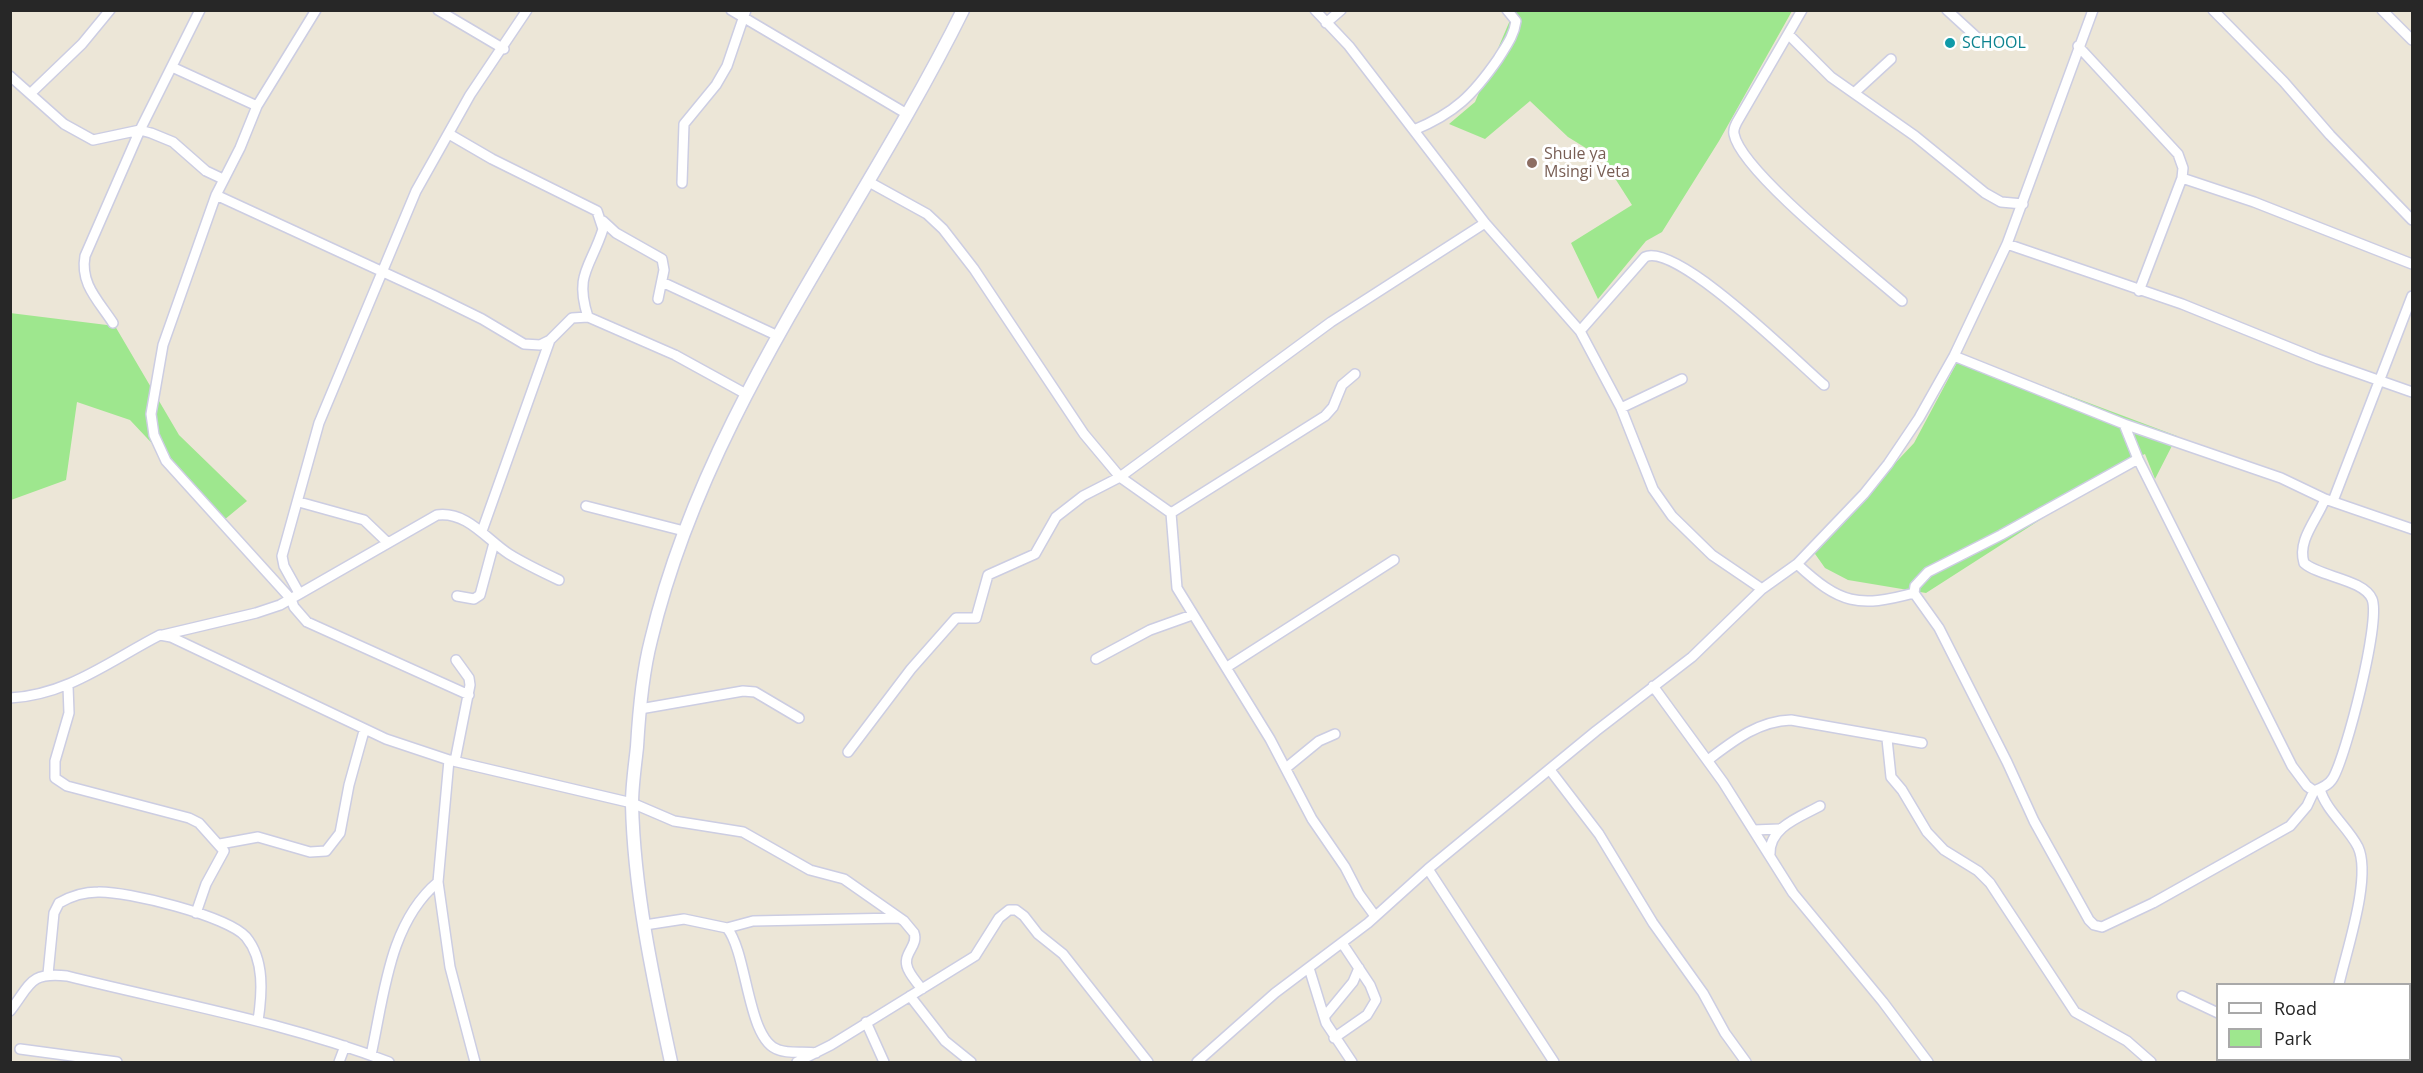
<!DOCTYPE html>
<style>
body{margin:0}
#map{position:relative;width:2423px;height:1073px;overflow:hidden;background:#ece6d7;font-family:"Open Sans",sans-serif}
canvas{display:block}
.frame{position:absolute;inset:0;border:12px solid #272727;pointer-events:none}
.legend{position:absolute;left:2216px;top:983px;width:195px;height:78px;box-sizing:border-box;background:#fff;border:2px solid #a9a9a9;margin:0;padding:8px 10px;list-style:none;font-size:18px;color:#272727}
.legend li{display:flex;align-items:center;gap:12px;height:30px}
.legend b{width:30px;border:2px solid #a9a9a9}
</style>
<div id="map">
<canvas width="2423" height="1073"></canvas>
<div class="frame"></div>
<ul class="legend">
<li><b style="height:8px;background:#fff"></b>Road</li>
<li><b style="height:16px;background:#9ee78e"></b>Park</li>
</ul>
</div>
<script>
const context = document.querySelector('canvas').getContext('2d');
context.lineJoin = 'round';
function fillPath(path, color) {
  context.fillStyle = color;
  context.fill(path, 'evenodd');
}
function trace(path, color, width, dash) {
  context.strokeStyle = color;
  context.lineWidth = width;
  context.lineCap = dash ? 'butt' : 'round';
  context.setLineDash(dash || []);
  context.stroke(path);
}
function label(font, color, halo, rows, align = 'center') {
  context.font = font + ' "Open Sans",sans-serif';
  context.lineWidth = 6;
  context.setLineDash([]);
  context.textBaseline = 'middle';
  context.strokeStyle = halo;
  context.fillStyle = color;
  for (const [text, x, y, turn = 0] of rows) {
    context.save();
    context.translate(x, y);
    context.rotate((+turn || 0) * Math.PI / 180);
    context.textAlign = isNaN(turn) ? turn : align;
    if (halo) context.strokeText(text, 0, 0);
    context.fillText(text, 0, 0);
    context.restore();
  }
}
fillPath(new Path2D(`
 M1514,11H1792L1719,141L1662,232L1646,241L1598,299L1571,243L1632,205L1602,158L1568,137L1530,101L1485,139L1449,124L1475,102Z
 M10,313L115,326L179,435L247,501L224,520L130,420L77,402L66,480L11,500Z
 M1961,355L2177,436L2155,479L2145,454L2138,457L1926,593L1848,580L1825,568L1813,551L1914,443Z`), '#9ee78e');
const minor = new Path2D(`
 M316,10L257,106L240,148L216,195L163,345L151,414L154,435L166,461L291,599L294,607L307,622L469,695
 M438,10L504,49
 M731,10L907,114
 M1315,10L1349,46L1485,223L1580,331L1621,408L1653,489L1672,516L1712,555L1762,589
 M1802,10L1737,122C1735,126 1733,129 1734,134C1741,172 1868,271 1902,301
 M1947,10L1983,43
 M2213,10L2284,82L2330,135L2412,220
 M2382,10L2412,40
 M1326,23L1341,10
 M1788,34L1831,77L1915,136L1985,193L2001,202L2023,204
 M2078,46L2178,154L2183,168L2182,178L2139,291
 M172,67L257,106
 M10,76L64,124L93,140L140,130L151,133L173,142L206,171L223,179
 M31,93L82,44L110,10
 M1854,93L1891,59
 M1414,130C1455,113 1473,95 1498,59C1506,46 1514,36 1516,21L1507,10
 M449,134L492,159L597,211L603,229C591,267 574,274 588,317
 M2182,178L2254,202L2412,264
 M869,182L927,214L943,229L974,269L1084,434L1120,477L1171,513L1177,588L1270,739L1312,819L1345,867L1359,894L1375,916
 M682,183L684,124L716,85L727,66L746,10
 M216,195L433,295L482,319L524,344L540,345L550,340L572,318L588,317L675,355L746,394
 M603,221L616,233L662,259L664,270L658,299
 M2007,244L2182,304L2318,359L2412,392
 M662,282L778,336
 M113,323C98,300 80,284 85,256L140,130L200,10
 M1580,331L1645,257C1677,242 1796,361 1824,385
 M1954,356L2124,424L2281,478L2325,499L2412,529
 M1621,408L1682,379
 M2124,424L2138,459L2292,766L2307,786L2314,791C2322,788 2329,785 2333,778C2346,756 2381,621 2372,599C2363,579 2320,577 2304,563C2297,540 2317,520 2325,499
 M2138,459L2001,535L1928,572L1915,586L1914,593L1939,628L2007,762L2034,821L2089,920L2094,925L2102,927L2153,903L2290,826L2307,806L2314,791
 M2333,501L2412,296
 M299,502L364,520L388,543
 M586,506L684,531
 M1171,513L1325,416L1333,407L1342,385L1355,374
 M482,531L550,340
 M1797,564C1840,604 1858,608 1914,593
 M299,593L284,566L282,556L319,423L416,191L470,95L527,10
 M457,596L474,599L480,595L494,543
 M163,635L256,613L280,605L437,515C467,511 486,539 509,554C525,564 542,572 559,580
 M1096,659L1150,630L1192,615
 M1227,667L1394,560
 M68,686L69,713L55,761V778L67,786L189,818L199,823L224,851L206,884L196,913
 M1653,686L1723,782L1793,893L1883,1002L1928,1062
 M10,698C68,695 111,660 160,635L171,637L386,739L449,760L632,803L674,821L743,832L810,870L844,879L904,921L914,933C919,946 901,954 908,969C911,976 917,983 922,989
 M640,709L743,691L755,692L799,718
 M1887,739L1891,777L1902,790L1927,832L1944,850L1978,871L1990,883L2075,1012L2127,1041L2151,1062
 M848,752L911,669L956,618H976L988,575L1035,554L1056,517L1083,496L1120,477L1331,322L1485,223
 M449,760L438,882L450,967L475,1062
 M1708,760C1733,741 1758,721 1791,720L1922,743
 M455,761L470,685L469,678L456,660
 M1286,768L1319,741L1335,734
 M1550,770L1599,834L1653,923L1703,993L1725,1033L1746,1062
 M2320,789C2326,811 2348,827 2358,847C2372,877 2346,952 2339,984
 M1754,830L1779,829
 M220,844L258,837L310,852L326,851L340,833L349,785L364,731
 M1770,854C1769,827 1800,817 1820,806
 M1428,869L1554,1062
 M645,925L684,919L727,928C748,954 747,1041 779,1050C789,1054 805,1051 816,1053
 M727,928L753,921L899,918
 M1309,968L1326,1023L1352,1062
 M48,974L54,913L59,903C71,896 85,892 98,892C127,891 228,916 246,937C265,960 262,994 258,1021
 M910,996L945,1041L971,1062
 M2182,996L2218,1013
 M10,1011C31,984 29,972 67,976C175,1003 285,1022 389,1062
 M1325,1016L1353,982L1359,968
 M866,1022L884,1062
 M2410,1022H2412
 M1334,1038L1367,1015L1376,1000L1370,985L1342,943
 M20,1049L117,1062
 M371,1055C384,996 389,923 438,882
 M2299,1060L2303,1062
 M339,1062L345,1046
 M797,1062L831,1045L975,956L999,918L1009,910H1016L1024,916L1038,934L1063,954L1148,1062
 M1197,1062L1275,993L1368,923L1428,869L1596,731L1692,657L1762,589L1797,564L1864,494L1888,464L1919,418L1954,356L2007,244L2093,10`);
const tertiary = new Path2D(`
 M671,1062C653,978 634,891 632,804C632,785 635,766 637,747C639,712 642,675 651,640C706,409 859,220 963,10`);
trace(minor, '#cccde2', 12);
trace(tertiary, '#cccde2', 15);
trace(minor, '#fff', 9);
trace(tertiary, '#fff', 12);
for (const [x, y, r, color] of [
 [1950,43,6,"#0f9aa8"],
 [1532,163,6,"#8d6e63"]
]) {
  const dot = new Path2D();
  dot.arc(x, y, r, 0, 2 * Math.PI);
  context.fillStyle = color;
  context.fill(dot);
  trace(dot, '#fff', 2);
}
label('16px', '#0d838f', '#fff', [
 ["SCHOOL",1962,43]
], 'left');
label('16px', '#785e54', '#fff', [
 ["Shule ya",1544,154],
 ["Msingi Veta",1544,172]
], 'left');
</script>
